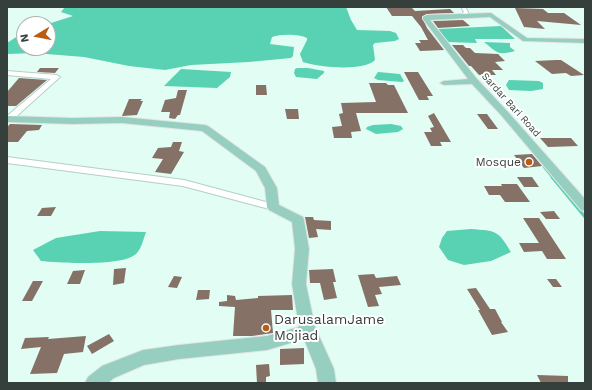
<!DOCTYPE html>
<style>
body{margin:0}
#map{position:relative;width:592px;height:390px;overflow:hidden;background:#e1fdf4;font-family:"Work Sans",sans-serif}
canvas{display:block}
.frame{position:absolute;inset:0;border:8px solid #35403c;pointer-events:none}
.north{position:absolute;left:16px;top:16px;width:40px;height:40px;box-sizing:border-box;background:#fff;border:1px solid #aeb3b1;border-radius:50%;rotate:260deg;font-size:11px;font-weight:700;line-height:16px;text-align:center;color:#35403c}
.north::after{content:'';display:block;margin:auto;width:14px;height:18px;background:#ba5c12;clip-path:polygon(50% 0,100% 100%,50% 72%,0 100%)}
</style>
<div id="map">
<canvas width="592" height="390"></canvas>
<div class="frame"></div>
<div class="north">N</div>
</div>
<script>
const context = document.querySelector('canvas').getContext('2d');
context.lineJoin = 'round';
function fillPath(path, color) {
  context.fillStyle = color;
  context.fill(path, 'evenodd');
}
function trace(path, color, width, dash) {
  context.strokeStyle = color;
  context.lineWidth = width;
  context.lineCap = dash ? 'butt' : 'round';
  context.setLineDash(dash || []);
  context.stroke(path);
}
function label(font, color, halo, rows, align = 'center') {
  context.font = font + ' "Work Sans",sans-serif';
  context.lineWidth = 4;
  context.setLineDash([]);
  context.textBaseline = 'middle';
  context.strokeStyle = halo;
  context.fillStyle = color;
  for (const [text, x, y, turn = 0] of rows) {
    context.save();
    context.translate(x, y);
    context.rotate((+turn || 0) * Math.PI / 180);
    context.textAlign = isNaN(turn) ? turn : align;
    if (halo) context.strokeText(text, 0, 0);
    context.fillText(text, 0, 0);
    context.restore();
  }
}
fillPath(new Path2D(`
 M65,7H346L351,20L357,30L390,31L396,33L399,39L395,41L375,43L373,45L375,60C363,72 318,67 303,62L300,54L307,40V38C299,34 281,34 272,37L270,44L294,47L293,56L291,58L249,62L191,65L165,70L129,66L84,57L34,53L7,54V43L24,32V48H48V24L73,16L61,12Z
 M501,26L515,39H475L477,43L448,42L438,29Z
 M484,42L510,43V47L515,51C497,56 497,52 484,42Z
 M297,68H308L324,71V73L317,79L296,77L294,73L295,69Z
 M181,69L231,72L230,77L217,88L164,86Z
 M378,72L400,74L404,81L402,82L378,80L374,78Z
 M509,80L539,81L543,83V89L531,91L509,90L506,85Z
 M391,124L401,126L403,129L398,132L376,134L366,129L367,127L373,125Z
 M471,229C496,231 498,230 511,252L491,261L464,265L448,260L439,247L442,238L447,231Z
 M100,231L146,232C143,240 141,252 133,256C117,266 60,263 41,261L33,250L56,238Z`), '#59d1b3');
trace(new Path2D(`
 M543,163L544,167L553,178`), '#59d1b3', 2.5);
trace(new Path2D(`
 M552,177L585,217`), '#59d1b3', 3);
fillPath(new Path2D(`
 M386,7H411L415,11L450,9L454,13L427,14L422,17L427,28L444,50L420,51L415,43H421L419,40H428L421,27L412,16H392Z
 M515,8L543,9L548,13H564L581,25L537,21L545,29L524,27Z
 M463,20L470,26L438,28L433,21Z
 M452,45H463L466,48H470L475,53L498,54L505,61L495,62L503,70H492L496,75H479L471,66H469Z
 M556,60H561L584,75L571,76L566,73L552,74L535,61Z
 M40,68H59L55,73L37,72Z
 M404,72H418L433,96H427L429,100H419Z
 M19,78L47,80L16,106H7V92Z
 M369,83H386L388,85H394L408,113H356L361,131L351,132L352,138H334L332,127L342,126L339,114L343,113L341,103L376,102Z
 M256,85H266L267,95H256Z
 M178,90H187L180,115H178L175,119L169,118L170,112H161L165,100L176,98Z
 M129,99H142L140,101H143L137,115L122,116Z
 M285,109H298L299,119H287Z
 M434,113L451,142H440L442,146H431L424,132H432L430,128L434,127L428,116Z
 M477,114H487L498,129H488Z
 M10,124H11L42,125L39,130L27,131L18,142H7V127Z
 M540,138H571L578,146L548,147Z
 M173,142H182L179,151L184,152L171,174L155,172L163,159L152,158L158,148L171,147Z
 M532,154L542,166L524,168L514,155Z
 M517,177H532L539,187H524Z
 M501,184H517L530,202H505L500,195H489L484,186H502Z
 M56,207L51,216H37L42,208Z
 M554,211L560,219H546L540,212Z
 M305,217H313L314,220L331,221V230L316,229L318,237L309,238Z
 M523,218H539L566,259H547L542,251L524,252L519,243H539Z
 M126,268L124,283L113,285L114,269Z
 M333,269L336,282H333L337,298L324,300L320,283H310L309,270Z
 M85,270L80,284H67L73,271Z
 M374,274L376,278L397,276L401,285L379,287L382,294L375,295L379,306L368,307L358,275Z
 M174,276L182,277L177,288L168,287Z
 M547,279H556L562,287H553Z
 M33,281H43L32,301H22Z
 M476,288L490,309H495L502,322H501L508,332L492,335L478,310H480L467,289Z
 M198,290H210L209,299L196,300Z
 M227,295L235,296L236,300L258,298V296L292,295L293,310H271L273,333L252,336H233L235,307L219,306V302L227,301Z
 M109,334L114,341L92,354L87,346Z
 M86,336L83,352L64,354L57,373L30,374L41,347L21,349L25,338L49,337L48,339Z
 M304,348V364L280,365V349Z
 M269,364L270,376L266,377V383H257L256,365Z
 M537,375L568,376V383H541Z`), '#857166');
const minor = new Path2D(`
 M461,7H465L468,12L465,18L460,17L464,12Z
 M7,71L57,75L60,77L10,122H7V116L51,79L7,75Z
 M7,157L184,180L277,205L278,207L273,210L183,186L7,163Z`);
const major = new Path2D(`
 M491,13L527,38L585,39V43L523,41L490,17L430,20L477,79L507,111L585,199V211L581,210L501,115L472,84L444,85L440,83L444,81L468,79L423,19V17L427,15Z
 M7,116L72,118L122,117L205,125L208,126L265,167L277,188L279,205L303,217L304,220L309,249L306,284L315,327L334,369L336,383H318L316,369L304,339L267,350L179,359L144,365L114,378L108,383H85L88,377L102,366L143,350L179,345L267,336L299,327L292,284L295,249L292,222L269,210L267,207L265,188L256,171L202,131L122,123L72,124L8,122Z`);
trace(minor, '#b5cfc7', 2);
trace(major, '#e3e4e4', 2);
fillPath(minor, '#fff');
fillPath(major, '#96cec0');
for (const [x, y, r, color] of [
 [529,162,4,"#ba5c12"],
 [266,328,4,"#ba5c12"]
]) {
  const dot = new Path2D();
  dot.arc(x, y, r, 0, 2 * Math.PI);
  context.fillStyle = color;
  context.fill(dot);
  trace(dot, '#fff', 1.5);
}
label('10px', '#35403c', '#fff', [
 ["Sardar Bari Road",511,105,48]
]);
label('12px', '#35403c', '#fff', [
 ["Mosque",521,162]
], 'right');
label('14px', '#35403c', '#fff', [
 ["DarusalamJame",274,320],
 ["Mojiad",274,336]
], 'left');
</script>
